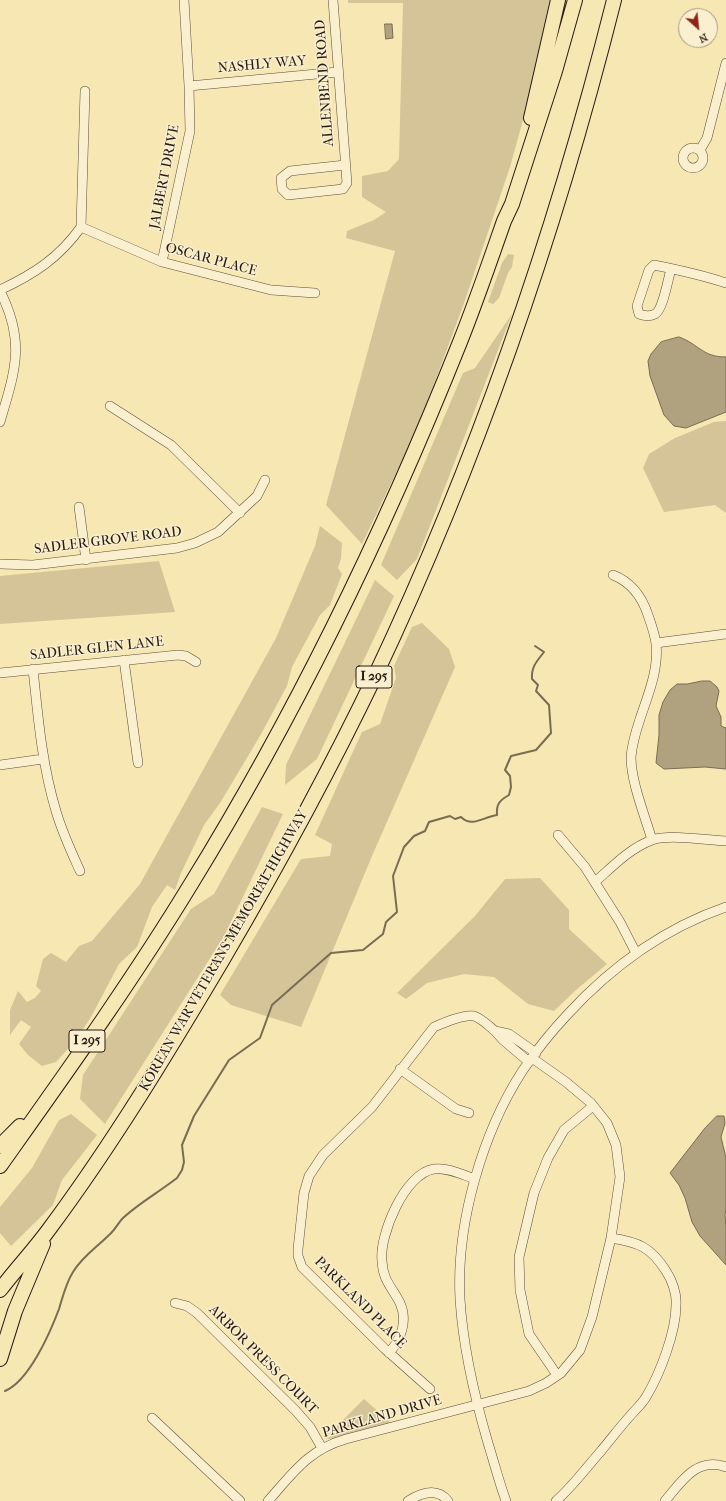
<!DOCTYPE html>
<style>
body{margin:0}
#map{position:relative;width:726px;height:1501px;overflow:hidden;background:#f7e7b3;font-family:"IM FELL French Canon",serif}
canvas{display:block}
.north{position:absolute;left:678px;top:8px;width:40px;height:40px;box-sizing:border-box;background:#faefce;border:1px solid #a69a84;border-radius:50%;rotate:153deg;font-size:11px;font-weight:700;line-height:16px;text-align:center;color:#271b16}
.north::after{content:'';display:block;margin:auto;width:14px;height:18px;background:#8f2418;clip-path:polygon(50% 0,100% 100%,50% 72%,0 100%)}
</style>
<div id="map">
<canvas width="726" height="1501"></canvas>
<div class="north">N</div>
</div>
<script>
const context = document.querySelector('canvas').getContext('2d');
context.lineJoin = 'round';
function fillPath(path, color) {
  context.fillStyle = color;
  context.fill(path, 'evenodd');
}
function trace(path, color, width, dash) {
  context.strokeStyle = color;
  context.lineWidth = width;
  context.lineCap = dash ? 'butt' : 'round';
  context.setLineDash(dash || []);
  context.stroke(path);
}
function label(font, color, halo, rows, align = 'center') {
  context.font = font + ' "IM FELL French Canon",serif';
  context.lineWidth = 3;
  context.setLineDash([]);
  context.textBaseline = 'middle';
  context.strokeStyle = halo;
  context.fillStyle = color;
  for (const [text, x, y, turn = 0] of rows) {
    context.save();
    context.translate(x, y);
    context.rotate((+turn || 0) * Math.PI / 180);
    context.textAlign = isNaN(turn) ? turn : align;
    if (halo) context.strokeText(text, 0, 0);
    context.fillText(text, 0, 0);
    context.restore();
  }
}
fillPath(new Path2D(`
 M348,0H550L534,80L510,167L463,306L418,427L362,544L326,505L395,251L346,238L347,231L374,220L386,212L362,197V176L388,171L399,159L403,3H348Z
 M508,254L514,255L512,267L508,273L499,298L493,304L488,302L502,263Z
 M512,314L417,559L397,580L381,565L463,373L475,368Z
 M726,421V513L715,505L664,512L643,468L649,454L675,438L714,422Z
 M320,526L342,543L341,558L338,568L342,574L330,605L320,615L292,667L287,686L260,736L220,803L204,825L181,873L175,890L167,885L152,907L137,947L119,964L91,1017L75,1041L56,1062L42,1066L28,1055L19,1044L31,1027L21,1020L10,1035V1010L18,991L27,1002L35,998L41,991L36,986L43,959L51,953L66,962L79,946L92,941L140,884L276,638L315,546Z
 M159,561L175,612L0,624V576Z
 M375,580L394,596L317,759L285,785L286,765Z
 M422,623L449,649L455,667L372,856L301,1027L231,1005L220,995L301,859L330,856L332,844L315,835L362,732L380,724L396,678L394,666L412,627Z
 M262,807L283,814L224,936L105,1124L80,1099L83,1075L191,909L214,894Z
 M540,878L569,910V929L607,964L576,990L554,1011L528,1004L494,977L464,974L427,983L406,999L397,993L475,916L505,879Z
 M71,1114L97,1135L62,1180L53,1205L11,1246L0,1233V1207L32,1168L59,1120Z
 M364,1399L391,1423L333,1440L325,1438Z`), '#d4c498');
const water = new Path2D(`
 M385,24H392L393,38L386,39Z
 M679,337C699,344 702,357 726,357V412L686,428L674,426L664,415L650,376L648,361L651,354L661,342Z
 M702,681H710L717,687L719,691L716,706L721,717V726L726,728V769L705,767L664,769L656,763L659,735V715L663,702L670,690L677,684H687Z
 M717,1116H724L725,1123L721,1137L726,1158V1209L725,1215L726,1226V1265L700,1236L692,1222L685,1198L679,1185L670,1173L705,1128Z`);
fillPath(water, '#b0a27e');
trace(water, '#796c54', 1);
trace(new Path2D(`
 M5,1391C29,1381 50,1333 59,1309C63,1296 66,1283 73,1272C82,1257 97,1247 109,1235C115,1230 118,1223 123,1218C139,1203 159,1192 177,1178L182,1170L184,1162L182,1145L194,1116L229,1060L260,1038L272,1005L331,953L363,950L383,934L386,922L397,912L393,876L404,847L414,836L425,831L429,822L450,816L455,819L461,817C472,828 483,817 497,815C496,804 500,800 509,795L511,787L510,776L505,770L511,756L536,750L551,733L549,705L536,691L538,685L532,679C531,667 537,661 544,652L535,646`), '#796c54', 2);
const minor = new Path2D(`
 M333,0L347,183L343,189L288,195L282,189L281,178L290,171L345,165
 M189,86L338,72
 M683 158a10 10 0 1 1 20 0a10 10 0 1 1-20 0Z
 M700,150L707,138L726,63
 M81,227L162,262L271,290L315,293
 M162,262L190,131L189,86L184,0
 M671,269C668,279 663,310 655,314C649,317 644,316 639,314L637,306L649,270L654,265C679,270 702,275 726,283
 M0,290C34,274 59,258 81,227L85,91
 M0,291C26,342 15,371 0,422
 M110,406L171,445L240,513
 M79,507L86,560
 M0,564L33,565L177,548L195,543L218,532L257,496L265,480
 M613,575C631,582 642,597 648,615C651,624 655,634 656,644C659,669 648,695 640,719C636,731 632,744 631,757C631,782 645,816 652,840
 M656,643L726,634
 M124,660L138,763
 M33,669C38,717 42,765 56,811C62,832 71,851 80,871
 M0,673L178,655L186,656L196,662
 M0,765L43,759
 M558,835L585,867L620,922L636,953
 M595,882C612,867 630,848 652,840C671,834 705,840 726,841
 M529,1062L503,1040L495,1031L509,1034L536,1053
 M400,1069L456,1109L469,1113
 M175,1303L187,1306L197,1313L296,1411L310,1427L322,1448
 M389,1353C401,1339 408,1321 400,1303C392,1287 383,1281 382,1261C379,1235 405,1173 434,1169C447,1167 463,1175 475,1179
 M557,1375L529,1334L520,1290L519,1257L534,1193L548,1158L564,1130L593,1106
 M430,1389L385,1349L302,1267L298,1256V1249L304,1193L309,1176L323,1155L372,1107L434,1027C443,1023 464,1014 474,1016C481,1018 489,1026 495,1031
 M152,1418L240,1501
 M268,1501C293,1473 308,1450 346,1439L529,1391L546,1383L561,1373L580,1350L592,1317L611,1238L620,1177L616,1145L607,1123L591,1103L566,1082L532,1058
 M408,1501C421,1493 437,1487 448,1501
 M506,1501C499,1482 494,1462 488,1443C474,1395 463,1348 460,1299C456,1224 482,1133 523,1070C536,1051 551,1032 567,1015C611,967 665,928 726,907
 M556,1501C573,1486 586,1468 601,1451C611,1439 620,1427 630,1416C635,1410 642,1404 646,1397C660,1374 676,1332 676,1305C677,1294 672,1280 666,1271C651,1247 638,1242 611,1238
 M665,1501C681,1482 697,1456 726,1467`);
const highway = new Path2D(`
 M531,118L558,0
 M0,1146L20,1126
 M0,1166C66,1073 132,981 191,884C297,712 385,530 460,342C476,302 490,261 504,221L512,204L555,71L575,0
 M0,1290C16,1269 34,1250 50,1228C113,1143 168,1052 222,961C277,867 329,772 376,674C478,458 556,231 614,0
 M0,1359L15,1311L43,1244`);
trace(minor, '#5b4e3d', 10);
trace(highway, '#271b16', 16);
trace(minor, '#faefce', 9);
trace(highway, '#f7e7b3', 14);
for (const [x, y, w] of [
 [374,677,36],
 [87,1041,36]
]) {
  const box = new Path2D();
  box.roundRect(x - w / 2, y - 11, w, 22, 3);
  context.fillStyle = '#faefce';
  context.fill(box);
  trace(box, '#271b16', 1);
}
label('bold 13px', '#271b16', null, [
 ["I 295",374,677],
 ["I 295",87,1041]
]);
label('14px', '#271b16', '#faefce', [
 ["NASHLY WAY",262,65,-5],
 ["ALLENBEND ROAD",325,83,-94],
 ["JALBERT DRIVE",165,177,-79],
 ["OSCAR PLACE",211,260,15],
 ["SADLER GROVE ROAD",108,541,-7],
 ["SADLER GLEN LANE",97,649,-6],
 ["KOREAN WAR VETERANS MEMORIAL HIGHWAY",224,951,-60],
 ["PARKLAND PLACE",360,1303,45],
 ["ARBOR PRESS COURT",263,1360,45],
 ["PARKLAND DRIVE",382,1417,-16]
]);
</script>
